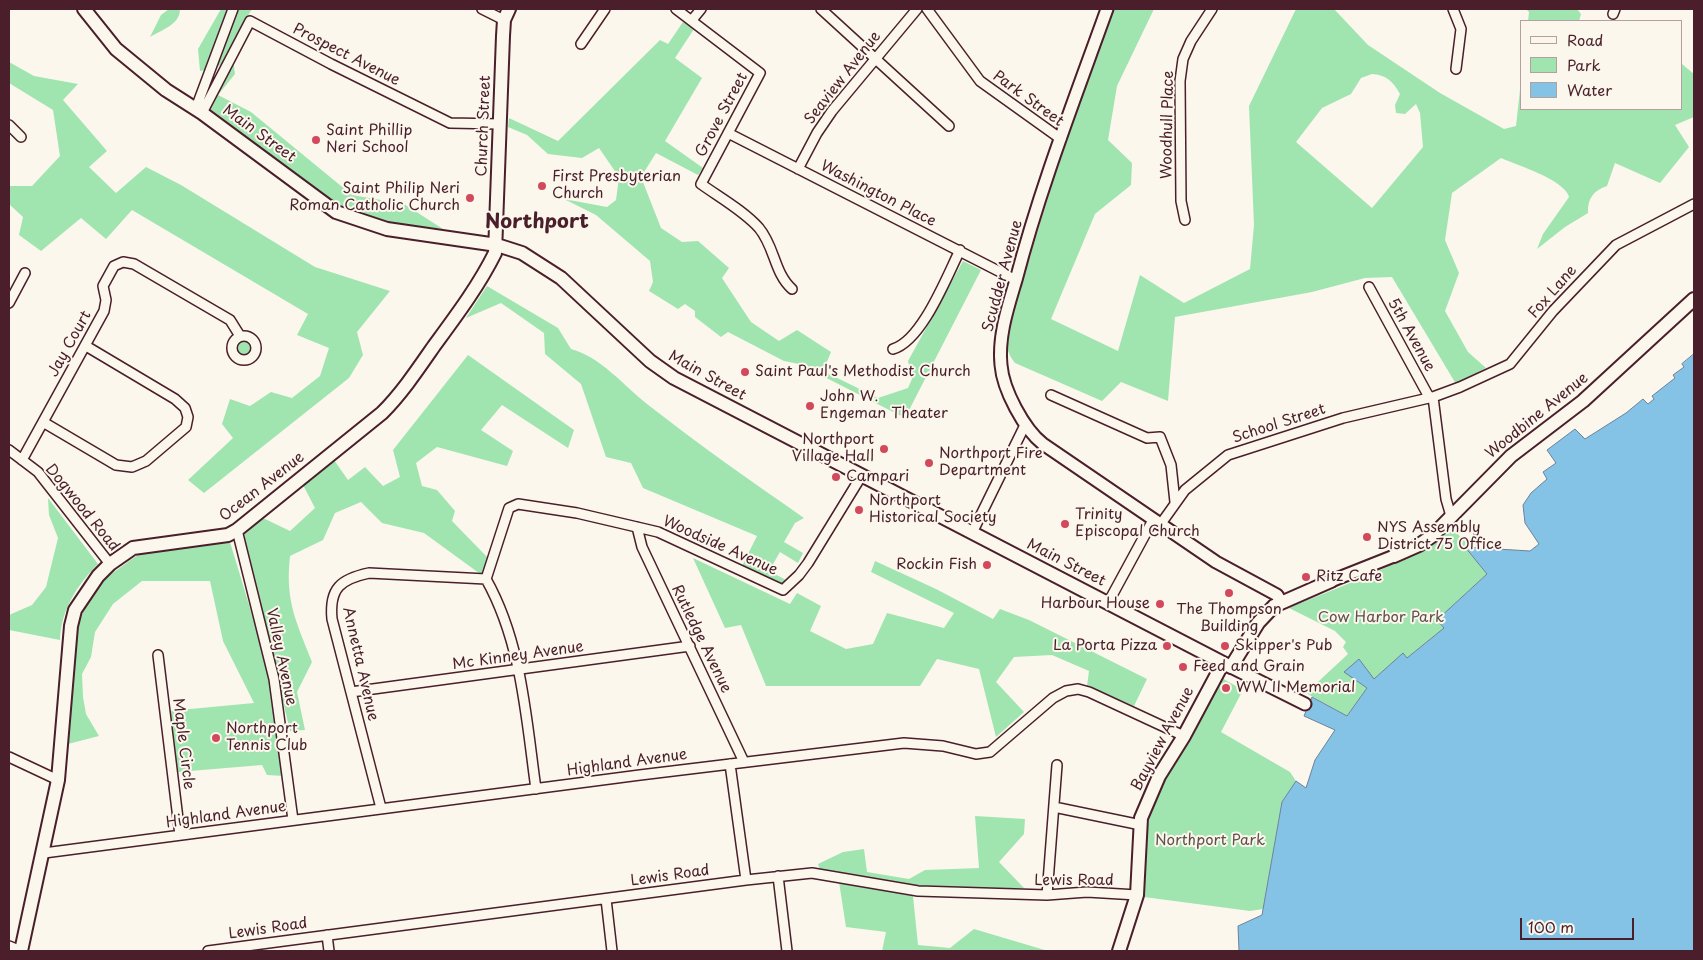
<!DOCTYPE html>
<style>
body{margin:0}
#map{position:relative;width:1703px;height:960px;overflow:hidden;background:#fbf7ec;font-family:"Playpen Sans",sans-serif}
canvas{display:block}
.frame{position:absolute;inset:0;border:10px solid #4a1f2b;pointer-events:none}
.legend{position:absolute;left:1520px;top:20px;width:162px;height:90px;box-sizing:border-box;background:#fbf7ec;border:1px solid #b4a19f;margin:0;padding:6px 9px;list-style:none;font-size:15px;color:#4a1f2b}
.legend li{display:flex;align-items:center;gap:10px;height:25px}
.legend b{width:25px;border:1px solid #b4a19f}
.scale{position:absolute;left:1520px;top:918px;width:114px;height:22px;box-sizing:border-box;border:2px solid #4a1f2b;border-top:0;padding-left:6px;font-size:15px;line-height:18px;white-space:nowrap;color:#4a1f2b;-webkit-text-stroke:4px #fbf7ec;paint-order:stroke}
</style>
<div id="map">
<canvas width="1703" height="960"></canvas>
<div class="frame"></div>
<ul class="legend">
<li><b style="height:6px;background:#fbf7ec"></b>Road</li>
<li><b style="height:14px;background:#a0e5b0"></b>Park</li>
<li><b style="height:14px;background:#84c3e5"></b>Water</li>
</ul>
<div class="scale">100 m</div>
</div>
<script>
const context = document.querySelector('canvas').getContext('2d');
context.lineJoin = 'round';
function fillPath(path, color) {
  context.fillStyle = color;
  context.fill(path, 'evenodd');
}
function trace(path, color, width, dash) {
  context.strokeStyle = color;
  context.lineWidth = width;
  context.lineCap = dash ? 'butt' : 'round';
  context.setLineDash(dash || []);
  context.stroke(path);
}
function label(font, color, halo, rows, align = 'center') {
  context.font = font + ' "Playpen Sans",sans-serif';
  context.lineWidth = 4;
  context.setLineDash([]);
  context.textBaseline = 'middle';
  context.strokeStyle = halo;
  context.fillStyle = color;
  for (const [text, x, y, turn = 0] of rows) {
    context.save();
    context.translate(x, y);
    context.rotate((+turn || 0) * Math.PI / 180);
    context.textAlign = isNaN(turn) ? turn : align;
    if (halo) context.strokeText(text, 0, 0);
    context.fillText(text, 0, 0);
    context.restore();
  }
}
fillPath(new Path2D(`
 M169,9H180C180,25 161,30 150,37L161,15Z
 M221,9H252C240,28 231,50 235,74L218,95L251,112L352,195L404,204L443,229L378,222L340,208L209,108L224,62L216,68L200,71L198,49Z
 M1113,9H1154L1117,86L1108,140L1132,163L1131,185L1095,214L1051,319L1118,351L1140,275L1184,303L1250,269L1254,225L1249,106L1296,9H1334L1368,45L1440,93L1504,129L1516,126L1522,72V109H1682V64L1694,74V117L1675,125L1689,147L1660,183L1615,163L1607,186C1594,190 1587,199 1588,213L1565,227L1537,249L1543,234L1569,197C1565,180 1517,165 1501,158L1452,193L1445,240L1459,273L1445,311L1468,352L1486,368L1456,384L1392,277L1365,278L1312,292L1175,317L1168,401L1121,382L1102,401L1015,363C1006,352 1006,344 1007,330L1066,140ZM1372,74C1386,75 1393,81 1400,94L1395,105L1396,113L1405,114L1416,104L1420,113L1423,147L1372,208L1296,142L1322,108L1351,94L1361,78Z
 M1526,9H1577L1581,14L1579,21H1528L1529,12Z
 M683,22L694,29L675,58L702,78L665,141L703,168L698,175L656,153L641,177L661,228L682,242L698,241L729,268L722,278L751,322L779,341L797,330L831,352L823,371L878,398L908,388L912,379L908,361L963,261L981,270L905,418L799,364L784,361L728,332L721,337L695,317V311L685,304L678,309L649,291L653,282L650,261L596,215L564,199L607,207L616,200L619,177L599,148L582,158L548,154L527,135L508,127L509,118L558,141L660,40L668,44Z
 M9,62L34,76L78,84L63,100L107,151L89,167L116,193L146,167L181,185L315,267L390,291L357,332L363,355L349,378L204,493L188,480L233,438L222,424L230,399L250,406L271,392L292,398L320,376L329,348L297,335L308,314L132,210L106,239L81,218L41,251L19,235L23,217L9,204V186H32L60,156L53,110L9,83Z
 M487,286L558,328L571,349C601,357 623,385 647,404C698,444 751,481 804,518L795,523L784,542L803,553L798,563L780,552L769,571L786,580L780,584L742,566L757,536L643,488L631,463L606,457L581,384L545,354L544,333L501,303L466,318Z
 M233 348a11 11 0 1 1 22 0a11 11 0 1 1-22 0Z
 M468,355L574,430L568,448L502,405L481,430L513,451L507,466L437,447L416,463L422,486L437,490L455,511L452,521L490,560L483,576L424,533L382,523L361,502L335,513L323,540L290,556C285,601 296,621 312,662L297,692L305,730L290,731L244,535L263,518L290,531L315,508L303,485L334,460L348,480L365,467L383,486L400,477L393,450Z
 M48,498L98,564C77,585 61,610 60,640L9,630V615L32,605L46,587L58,538L49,515Z
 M1449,527L1473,547H1466L1487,574L1437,620L1444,628L1407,658L1403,654L1374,679L1345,672L1367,688L1347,716L1306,693L1348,654L1343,647L1346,642L1335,631L1289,608C1332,589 1420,560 1449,527Z
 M230,542L272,681L284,776L267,775L262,765L178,772L169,711L254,703L223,641L210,581H142L113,604L95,632L91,657L82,674L83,697L86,714L99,736L68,744C70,683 62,605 121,567C127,563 136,555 143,553C168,546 204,546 230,542Z
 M693,558L790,604L797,593L821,606L810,631L846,649L873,644L887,613L944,628L954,613L871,572L875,561L936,589L993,619L1000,609L1029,620L1147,679L1134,706L1087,686L1089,671L1052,655L1014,657L996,682L1024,712L996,737L979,669L937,659L920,686H766L741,625L725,628Z
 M1220,677L1243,690L1221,732L1290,772L1296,781L1282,802L1263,909L1250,911L1144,897L1146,833L1155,796Z
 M975,816L1025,819L1024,834L999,862L1024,888H916L820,870L818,864L843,852L864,849L867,872L909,879L925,870L979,868Z
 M839,882L913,896L918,945L950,948L974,929L1048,951H882L886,932L846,927Z`), '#a0e5b0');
const water = new Path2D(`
 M1694,354V951H1239L1238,926L1262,915L1282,802L1296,781L1306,788L1315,760L1335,730L1304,716L1312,697L1347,716L1367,688L1344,672L1359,659L1374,679L1403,653L1407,658L1444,628L1437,620L1487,574L1465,547L1530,551L1539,544L1525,523L1523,505L1531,493L1547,479L1543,472L1556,463L1547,450L1575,429L1585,439L1626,413L1643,399L1648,404L1654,399L1652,396L1675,378L1673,375L1684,367L1682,364Z`);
fillPath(water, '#84c3e5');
trace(water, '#6d819b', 1);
const minor = new Path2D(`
 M482,9L504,20
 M676,9L760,73L701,184C719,197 744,211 759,228C775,247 774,273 792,289
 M821,9L949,126
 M927,9L980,81L1061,139
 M1453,9L1461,29L1456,69
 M1613,14L1615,9
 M692,20L701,9
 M581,44L605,9
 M196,108L233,9
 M202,113L250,21L331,64L450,123L500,124
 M9,125L21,137
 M728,133L1016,280
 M798,169L817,133L832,111L917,9
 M1185,220L1181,201L1180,81L1183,59L1191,41L1212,9
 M1369,287L1429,397
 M9,303L25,273
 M232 348a12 12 0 1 1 24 0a12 12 0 1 1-24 0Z
 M893,349C922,341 947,276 960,250
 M1051,395L1147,438L1160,437L1171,465L1175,502
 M1433,397L1446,499L1451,516
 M43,422L116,465L132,467L146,461L186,427L188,417L185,408L175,399L86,346
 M9,450L38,472L110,564
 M22,460L104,311L106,300L103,286L114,266L123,262L134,264L230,320L240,336
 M1160,525L1185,490L1228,455L1343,418L1433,397L1460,387L1510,364L1553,311L1616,245L1694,204
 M637,527L642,547L744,762
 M237,530L274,679L293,820
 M972,533L1025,425
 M1108,603L1153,520
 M158,655L180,835
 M351,692L690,646
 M9,757L58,780
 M730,764L746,880
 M536,789C526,718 522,643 486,579L509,508L518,504L577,513L658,532L783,590L799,575L808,563L862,475
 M1054,807L1141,825
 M381,808L332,619C329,588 341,579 369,573L486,579
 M44,853L640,775L904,743L943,746L976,754L990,752L1053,698L1066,691L1078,689L1089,692L1184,736
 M778,876L787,951
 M1047,895L1057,765
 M606,899L612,951
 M327,935L329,951
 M9,946L21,951
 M208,951L746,880L812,873L918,891L1047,895L1087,892L1137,895`);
const tertiary = new Path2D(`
 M1107,9C1075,98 1040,188 1016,280C1008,307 998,336 1001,365C1003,390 1024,429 1043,444L1216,562L1277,595L1281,602
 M1331,581L1394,556
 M1231,667L1305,704`);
const secondary = new Path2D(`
 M84,9L116,49L166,90L202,113L336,212L387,229L497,245L522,253L561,278L650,361L674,378L1231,667L1258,623L1274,606L1331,581
 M1394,556L1419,545L1432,536L1511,456L1583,401L1694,299
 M21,951L58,780L71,626L75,610L98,576L110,564L133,548L228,535L237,530L382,413C402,393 418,369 434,346C456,316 478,287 495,253L503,36L504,20L509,9
 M1119,951L1137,895L1141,818L1159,776L1184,736L1223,663`);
trace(minor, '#4a1f2b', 12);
trace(tertiary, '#4a1f2b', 15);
trace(secondary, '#4a1f2b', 16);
trace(minor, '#fbf7ec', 9);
trace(tertiary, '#fbf7ec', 11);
trace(secondary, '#fbf7ec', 12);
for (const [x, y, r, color] of [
 [316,140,5,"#d1495b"],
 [542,186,5,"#d1495b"],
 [470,198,5,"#d1495b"],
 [745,372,5,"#d1495b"],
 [810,406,5,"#d1495b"],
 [884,449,5,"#d1495b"],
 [929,463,5,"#d1495b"],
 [836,477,5,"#d1495b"],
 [859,510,5,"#d1495b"],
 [1065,524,5,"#d1495b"],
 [1367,537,5,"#d1495b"],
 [987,565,5,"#d1495b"],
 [1306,577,5,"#d1495b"],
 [1229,593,5,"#d1495b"],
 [1160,604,5,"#d1495b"],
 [1167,646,5,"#d1495b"],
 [1225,646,5,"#d1495b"],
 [1183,667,5,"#d1495b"],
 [1226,688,5,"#d1495b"],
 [216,738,5,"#d1495b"]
]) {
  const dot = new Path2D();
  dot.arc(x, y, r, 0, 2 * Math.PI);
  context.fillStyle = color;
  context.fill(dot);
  trace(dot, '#fbf7ec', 2);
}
label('15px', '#4a1f2b', '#fbf7ec', [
 ["Prospect Avenue",346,55,27],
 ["Seaview Avenue",843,78,-52],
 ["Park Street",1028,99,36],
 ["Grove Street",722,115,-62],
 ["Woodhull Place",1168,125,-89],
 ["Church Street",484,126,-88],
 ["Main Street",259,134,36],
 ["Washington Place",878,194,27],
 ["Scudder Avenue",1003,276,-75],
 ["Fox Lane",1553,292,-49],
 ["5th Avenue",1411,335,61],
 ["Jay Court",70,344,-61],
 ["Main Street",707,376,29],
 ["Woodbine Avenue",1537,416,-39],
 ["School Street",1279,424,-18],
 ["Ocean Avenue",262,487,-38],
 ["Dogwood Road",82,508,51],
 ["Woodside Avenue",720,546,24],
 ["Main Street",1066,563,27],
 ["Rutledge Avenue",701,639,64],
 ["Mc Kinney Avenue",518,656,-8],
 ["Valley Avenue",281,657,78],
 ["Annetta Avenue",360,664,77],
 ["Bayview Avenue",1163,739,-62],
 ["Maple Circle",183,744,83],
 ["Highland Avenue",627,763,-8],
 ["Highland Avenue",226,815,-8],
 ["Lewis Road",670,876,-8],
 ["Lewis Road",1074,881],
 ["Lewis Road",268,929,-8]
]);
label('15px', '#4a1f2b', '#fbf7ec', [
 ["Saint Phillip",326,131],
 ["Neri School",326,148],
 ["First Presbyterian",552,177],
 ["Church",552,194],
 ["Saint Philip Neri",460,189,"right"],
 ["Roman Catholic Church",460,206,"right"],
 ["Saint Paul's Methodist Church",755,372],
 ["John W.",820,397],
 ["Engeman Theater",820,414],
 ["Northport",874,440,"right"],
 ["Village Hall",874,457,"right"],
 ["Northport Fire",939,454],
 ["Department",939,471],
 ["Campari",846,477],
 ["Northport",869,501],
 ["Historical Society",869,518],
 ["Trinity",1075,515],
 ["Episcopal Church",1075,532],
 ["NYS Assembly",1377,528],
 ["District 75 Office",1377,545],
 ["Rockin Fish",977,565,"right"],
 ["Ritz Cafe",1316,577],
 ["Harbour House",1150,604,"right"],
 ["The Thompson",1229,610,"center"],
 ["Building",1229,627,"center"],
 ["La Porta Pizza",1157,646,"right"],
 ["Skipper's Pub",1235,646],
 ["Feed and Grain",1193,667],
 ["WW II Memorial",1236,688],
 ["Northport",226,729],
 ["Tennis Club",226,746]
], 'left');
label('15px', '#60504c', '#fbf7ec', [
 ["Cow Harbor Park",1381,618],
 ["Northport Park",1210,841]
]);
label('bold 20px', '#4a1f2b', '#fbf7ec', [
 ["Northport",537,222]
]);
</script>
